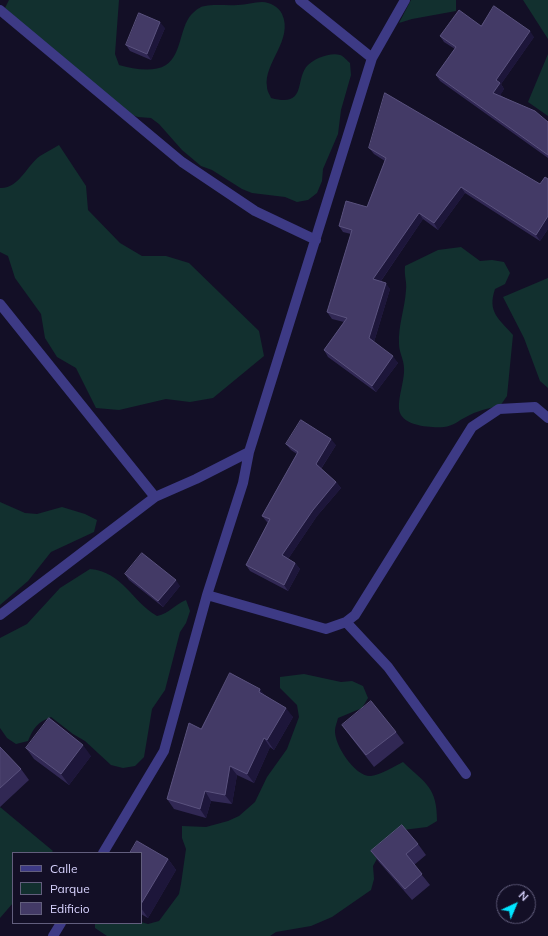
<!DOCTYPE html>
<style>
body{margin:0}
#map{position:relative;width:548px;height:936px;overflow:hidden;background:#130f26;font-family:Mulish,sans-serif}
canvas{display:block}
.legend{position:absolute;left:12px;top:852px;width:130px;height:72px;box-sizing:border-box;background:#130f26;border:1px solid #625e7d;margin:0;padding:5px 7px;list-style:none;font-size:12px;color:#d9d4ff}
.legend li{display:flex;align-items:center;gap:8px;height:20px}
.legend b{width:20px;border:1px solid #625e7d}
.north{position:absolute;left:496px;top:884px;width:40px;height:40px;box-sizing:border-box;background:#130f26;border:1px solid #625e7d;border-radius:50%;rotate:44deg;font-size:11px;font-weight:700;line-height:16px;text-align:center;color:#d9d4ff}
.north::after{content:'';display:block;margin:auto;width:14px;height:18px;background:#00e5ff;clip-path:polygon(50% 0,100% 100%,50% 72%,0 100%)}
</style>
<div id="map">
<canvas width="548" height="936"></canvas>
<ul class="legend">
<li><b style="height:5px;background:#3d3a85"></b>Calle</li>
<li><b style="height:11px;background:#12302f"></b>Parque</li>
<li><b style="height:11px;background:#433a66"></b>Edificio</li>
</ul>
<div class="north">N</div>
</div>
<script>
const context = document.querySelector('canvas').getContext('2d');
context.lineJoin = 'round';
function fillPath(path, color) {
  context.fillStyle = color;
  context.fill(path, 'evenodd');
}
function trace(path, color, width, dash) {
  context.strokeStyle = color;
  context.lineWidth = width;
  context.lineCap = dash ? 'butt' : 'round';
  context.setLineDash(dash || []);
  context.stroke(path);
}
fillPath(new Path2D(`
 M9,0H119L115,54L119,65C134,69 153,73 166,65C183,54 179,24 194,12C197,9 202,6 205,6C215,4 227,6 238,5C246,5 254,2 262,2C270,2 279,7 282,14C294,40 263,63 267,87C267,91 270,95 271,98C308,108 294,79 308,65C315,58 331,52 340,55C344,56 347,61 350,63L351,75L341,110L338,134L323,169L322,181L317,193L308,200L297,202L285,197L252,193L242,189L212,170L201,166L182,150L159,124L151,118L138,117L115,109L5,8Z
 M411,0H456V11L412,19L399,23Z
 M523,0H548V39Z
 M548,54V116L528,102Z
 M59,145L86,186L88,210L120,243L142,256H166L189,263L259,331L264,356L213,398L190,402L166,399L119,410L96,408L76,368L57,357L45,338L41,314L15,278L8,256L0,252V188C19,189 27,165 40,156C46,152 53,149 59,145Z
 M461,247L480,261L492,260L504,262L510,273L505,284L495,289C487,312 499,319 513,335L507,396L500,406C489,408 476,411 466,417C458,421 453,426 444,427C431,428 405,426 400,413C396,402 405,381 404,368C404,360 399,352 399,344C398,326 405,308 406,290C407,282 404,276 405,266L438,250Z
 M548,278V388L540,381L524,338L503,297Z
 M0,502L25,513L37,514L62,507L85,514L97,520L94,532L51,552L28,581L0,605Z
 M90,569C123,572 131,601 157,616C170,613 174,605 186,600L190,611L186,623L180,632L165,690L152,709L144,757L135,766L123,768L111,765L85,741L73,734L51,717C38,722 33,728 28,741L16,744L7,738L0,728V638L27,624L60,588Z
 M304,674L341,682L352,681L363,686L368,698L362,708L338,718C337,722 335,727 335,730C334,745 355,777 371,776C380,775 395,766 403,762C426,784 437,787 437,821L427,827L403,830L384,846L373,866L374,879L371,890L332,917L311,926L276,932L270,936H107L95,928V923L141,922L148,924L159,921L179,894L181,884L186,849L182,838V826L206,827L228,821L239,816L255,802L267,777L287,749L299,717L297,705L280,688V677Z
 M0,807L53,851L51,853H13V903L0,918Z`), '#12302f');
trace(new Path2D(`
 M300,0L372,58
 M0,10L182,162L255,211L316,240
 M0,304L155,497
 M207,595L326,629L346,622L355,615L472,427L499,409L535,407L548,418
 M0,615L155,497L196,479L249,452
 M346,622L388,667L466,774
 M103,853L164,751L207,595L243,483L249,452L372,58L405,0
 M53,936L61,923`), '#3d3a85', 10);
fillPath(new Path2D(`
 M481,26L534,37L501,84L504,89L500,95L548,122V158L440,81L436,75L455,49L444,42L440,36Z
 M165,28L151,60L130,51L126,45Z
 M369,148L540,184L548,179V229L540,241L465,193L438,230L423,219L381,281L390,289L374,342L398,363L376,392L328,357L324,350L344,322L332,319L327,312L351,234L343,232L339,226L367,207L385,161L374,154Z
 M286,444L336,445L321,469L336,482L341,488L317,516L288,559L295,563L300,569L288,591L250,571L246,565L268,523L267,522L262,516L297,454L291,450Z
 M125,574L180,586L163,607L129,580Z
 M265,695L293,717L274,750L270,747L254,783L237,775L232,804L211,801L206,818L174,809L167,799L201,729Z
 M342,725L396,732L404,743L374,767L350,736Z
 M0,747L21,769L29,780L0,807Z
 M26,748L91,756L69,785L34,759Z
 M418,844L426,855L414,865L430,885L412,900L379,862L371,851Z
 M141,853L168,859L176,870L148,918L141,914Z`), '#312854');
fillPath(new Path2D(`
 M160,22L165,28L151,60L147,54Z
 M530,31L534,37L501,84L504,89L498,99L493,93L496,80Z
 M461,187L465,193L438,230L434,223Z
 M419,213L423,219L378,285L373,279Z
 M548,216V229L540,241L536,235Z
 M386,283L390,289L373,345L369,338Z
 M393,356L398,363L376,392L372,386Z
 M331,439L336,445L320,470L316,464Z
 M336,482L341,488L317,516L286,562L282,555L313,510Z
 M295,563L300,569L288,591L284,585Z
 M176,580L180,586L163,607L158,601Z
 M260,689L267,698L259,692Z
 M286,708L293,717L274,750L267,740Z
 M264,738L270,747L254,783L247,774Z
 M83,745L91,756L69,785L61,774Z
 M230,766L237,775L232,804L225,795Z
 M205,791L211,801L206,818L200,809Z
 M168,859L176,870L148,918L141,908V904Z`), '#1d163a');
const building = new Path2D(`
 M494,6L530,31L496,80L500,83L493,93L535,111L548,122V155L436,75L456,47L440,36L459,10L481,26Z
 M139,13L160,22L147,54L126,45Z
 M385,93L540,184L545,177L548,179V216L536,235L461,187L434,223L419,213L373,279L386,283L369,338L393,356L372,386L324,350L347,318L327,312L352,230L339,226L346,201L367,207L386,158L369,148Z
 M301,420L331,439L316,464L336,482L313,510L282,555L295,563L284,585L246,565L270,519L262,516L298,452L286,444Z
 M142,553L176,580L158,601L125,574Z
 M230,673L260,689L259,692L286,708L267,740L264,738L247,774L230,766L225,795L205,791L200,809L167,799L189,723L201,729Z
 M371,701L396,732L366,755L342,725Z
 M49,718L83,745L61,774L26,748Z
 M0,747L21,769L0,788Z
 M402,825L418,844L406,854L422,874L405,889L371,851Z
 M137,841L168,859L141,904V853H130Z`);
fillPath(building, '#433a66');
trace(building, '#5a527e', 1);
</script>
